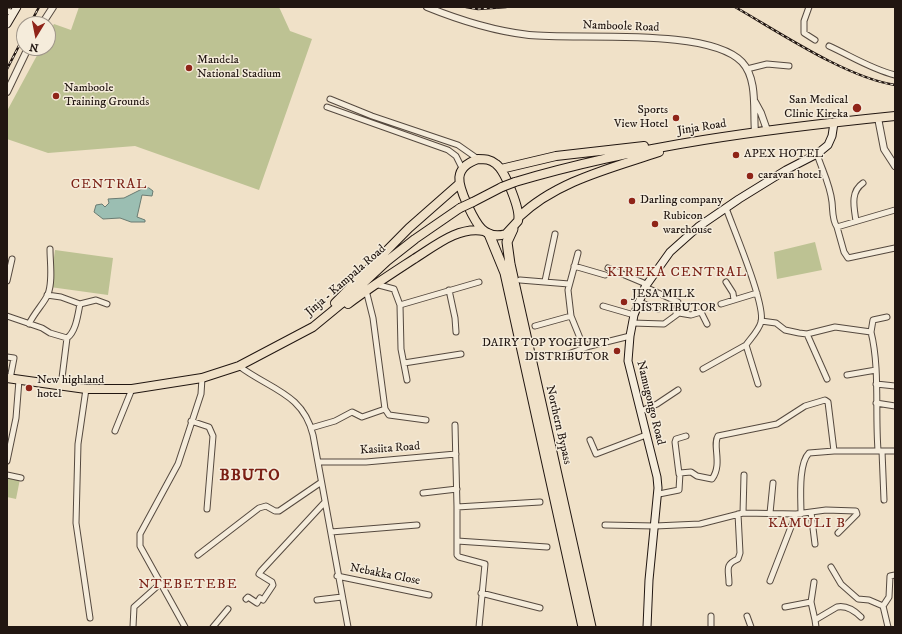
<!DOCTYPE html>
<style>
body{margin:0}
#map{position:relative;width:902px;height:634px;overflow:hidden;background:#f0e1c8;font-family:"IM FELL DW Pica",serif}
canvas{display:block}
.frame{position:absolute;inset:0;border:8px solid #211611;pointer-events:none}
.north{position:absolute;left:16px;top:16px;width:40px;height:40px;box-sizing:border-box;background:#f5ecdb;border:1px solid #a0968a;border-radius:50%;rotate:190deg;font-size:11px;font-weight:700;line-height:16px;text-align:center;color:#211611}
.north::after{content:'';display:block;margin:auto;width:14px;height:18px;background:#8f2418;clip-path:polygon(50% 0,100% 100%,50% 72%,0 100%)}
</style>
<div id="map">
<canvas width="902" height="634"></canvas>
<div class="frame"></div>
<div class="north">N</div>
</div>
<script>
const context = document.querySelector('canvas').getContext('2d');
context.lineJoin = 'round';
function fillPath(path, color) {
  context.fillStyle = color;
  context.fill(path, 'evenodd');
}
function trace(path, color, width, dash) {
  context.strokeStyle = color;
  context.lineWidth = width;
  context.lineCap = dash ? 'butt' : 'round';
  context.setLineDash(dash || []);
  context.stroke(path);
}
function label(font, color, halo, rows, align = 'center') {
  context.font = font + ' "IM FELL DW Pica",serif';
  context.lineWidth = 3;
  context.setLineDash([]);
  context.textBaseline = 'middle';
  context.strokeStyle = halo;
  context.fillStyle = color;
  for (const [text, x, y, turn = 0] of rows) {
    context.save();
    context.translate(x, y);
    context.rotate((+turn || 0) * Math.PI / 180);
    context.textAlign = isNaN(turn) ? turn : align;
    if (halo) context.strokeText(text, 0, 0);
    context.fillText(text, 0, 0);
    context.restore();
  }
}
fillPath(new Path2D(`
 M79,7H279L290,31L312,39L259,190L135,146L48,153L7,139V111L41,48H48V34L54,24L71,30Z
 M815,242L822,270L777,279L774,252Z
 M55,250L113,258L108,295L50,287Z
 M7,476L20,479L16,499L7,497Z`), '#bdc293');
const water = new Path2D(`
 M149,188L153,191L152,196L142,195L137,217L145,220V222H131L120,218L103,219L94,212L96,205L102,204L105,207L109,203L108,199L124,198L142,189Z`);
fillPath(water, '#9bbeb2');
trace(water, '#6a7b72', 1);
const minor = new Path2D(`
 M809,7L804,21V33L815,40
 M7,11L14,13
 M829,46C851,56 871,69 895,75
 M747,69L767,64L789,66
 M330,99L372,116L458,145L478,159
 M327,107L448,150L456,156L463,170
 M817,154C822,170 830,184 832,202C833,211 832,220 837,227L895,210
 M726,208C733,228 766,305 761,322C759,330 751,338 746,345L758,384
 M856,221C854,207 850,192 863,183
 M837,227L844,252L848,258L895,248
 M578,253L568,290L571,316L582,343L590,346L630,336
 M574,266L605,275
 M608,268L646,284
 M520,280L569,284
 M7,281L12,259
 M545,281L555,234
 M726,282L733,293L734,300
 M375,284L394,289L400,305L479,282
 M645,287L678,302L676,314
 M449,290L455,318L456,332
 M47,295L61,297L80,304C78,314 76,332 67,338
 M639,302L658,309
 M80,304L96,300L107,304
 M721,304L757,293
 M400,305L401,349L407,380
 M603,306L634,315
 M7,316L42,328L50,333L67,338L61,386
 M761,321L776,323L785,330L799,333L807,334L835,327L871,332C880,368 875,412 878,450
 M632,323L664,324L679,313L691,315L701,312L707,324
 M29,324C34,313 45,302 48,294C53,281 50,263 50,249
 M535,326L571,316
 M871,332L873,320L887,317
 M807,334L827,379
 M7,357L14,358L10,379
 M560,357L590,346
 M404,363L461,354
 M239,366C269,389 303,393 313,435L348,627
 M703,369L746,345
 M847,375L876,370
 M876,384L895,386
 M86,389L78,444L76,523L90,618
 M876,403L895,406
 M385,409L389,415L426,420
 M641,411L657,404L678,390
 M191,421L209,427L213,436L207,509
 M455,425L457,507
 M311,428L335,421L352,412L362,417L385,409L373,318L366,290
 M115,431L132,389
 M590,440L596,454L646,435
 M882,451L884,500
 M7,461L16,418L19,380
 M318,462H366L456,454
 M679,474L675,442L676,439L686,436
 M7,475L21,478
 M423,493L457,489
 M659,494L679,490L680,473L691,472L697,476L712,479C723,464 712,445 718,436L777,424L805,406L825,400L828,402L834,451
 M811,512L815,544
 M743,513L744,475
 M770,513L773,483
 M801,514C801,499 798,464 809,453L834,451H895
 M605,525L655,526L700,524L743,513L796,514L826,510L856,511L857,514L838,533
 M331,532L417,525
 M457,541L547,547
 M198,555L259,508L266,506L275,511H279L320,483
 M831,567L841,584L858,599L869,600L883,606
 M337,576L429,595
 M770,581L796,514
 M814,582L811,602L815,620
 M729,583C729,570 724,565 738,559L740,553L738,514
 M481,593L540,608
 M246,599L248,597L257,603L260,598L263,600L273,585L272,582L259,574L261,571L324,503
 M317,600L342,597
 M785,607L811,602
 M711,616V627
 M747,616L751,627
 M133,627L134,607L161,583
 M185,627L140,546V534L178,464L201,394L202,378
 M213,627L228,609
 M479,627L485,564L459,557L457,555V507L540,502
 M816,627L815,620L837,607C847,605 855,611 861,617
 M888,627L883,606L889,597L890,576L895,575`);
const tertiary = new Path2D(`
 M427,7C459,20 494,31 529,35C577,40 709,27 742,62C758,79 753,111 755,132
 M42,24L53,7
 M7,92L28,48
 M755,102L761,113L767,130
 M878,118L884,149L895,166`);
const secondary = new Path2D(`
 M7,24L17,7
 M647,627L649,580L658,488L657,477L628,361L630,336L634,315L645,287L670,252L698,227L739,199L786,170L817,154L828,145L832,136L834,123`);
const trunk = new Path2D(`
 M478,159C485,159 490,159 496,164C505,171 521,210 518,221L506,234C483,241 475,221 467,204C458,184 452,168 478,159Z
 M501,169L556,156L644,146
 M515,182C639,145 767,129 895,116
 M473,202L502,187
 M519,217C556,181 612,168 659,152
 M335,303L409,228L459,184
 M348,304C369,288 391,274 414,259C435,246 458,226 484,231
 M7,378L86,389H132L202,378L239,366L313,327L341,304L387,261L415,239L460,208`);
const motorway = new Path2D(`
 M513,229L507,242L510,264L591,627
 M489,234L505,273L583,627`);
trace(minor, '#55493f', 7);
trace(tertiary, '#55493f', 8);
trace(secondary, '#211611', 9);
trace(trunk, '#211611', 10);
trace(motorway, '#211611', 11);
trace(minor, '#f5ecdb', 5);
trace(tertiary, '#f5ecdb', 6);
trace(secondary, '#f5ecdb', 7);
trace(trunk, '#f0e1c8', 8);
trace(motorway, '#f0e1c8', 9);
const rail = new Path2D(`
 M466,7L478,9L506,7
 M735,7C779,32 845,77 895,85
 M30,24L39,7
 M7,69L24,36`);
trace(rail, '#211611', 2.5);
trace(rail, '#f5ecdb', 1, [3]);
const trunkBridge = new Path2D(`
 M502,187L515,182
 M460,208L473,202`);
trace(trunkBridge, '#211611', 10, []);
trace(trunkBridge, '#f0e1c8', 8);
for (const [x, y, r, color] of [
 [189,68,4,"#8f2418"],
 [56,96,4,"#8f2418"],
 [857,108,5,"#8f2418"],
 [676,118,4,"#8f2418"],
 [736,155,4,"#8f2418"],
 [750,176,4,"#8f2418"],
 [632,201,4,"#8f2418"],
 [655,224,4,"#8f2418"],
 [624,302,4,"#8f2418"],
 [617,351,4,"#8f2418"],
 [29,388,4,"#8f2418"]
]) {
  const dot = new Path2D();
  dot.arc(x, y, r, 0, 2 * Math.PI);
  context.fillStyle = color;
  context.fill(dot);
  trace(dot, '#f5ecdb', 1.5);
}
label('12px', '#211611', '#f5ecdb', [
 ["Namboole Road",621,27,2],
 ["Jinja Road",702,128,-9],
 ["Jinja - Kampala Road",346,281,-41],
 ["Namugongo Road",650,403,76],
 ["Northern Bypass",558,425,77],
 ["Kasiita Road",390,449,-4],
 ["Nebakka Close",385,575,11]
]);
label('12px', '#211611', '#f5ecdb', [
 ["Mandela",197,61],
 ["National Stadium",197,75],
 ["Namboole",64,89],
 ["Training Grounds",64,103],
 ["San Medical",848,101,"right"],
 ["Clinic Kireka",848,115,"right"],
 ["Sports",668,111,"right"],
 ["View Hotel",668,125,"right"],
 ["APEX HOTEL",744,155],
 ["caravan hotel",758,176],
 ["Darling company",640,201],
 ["Rubicon",663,217],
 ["warehouse",663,231],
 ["JESA MILK",632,295],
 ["DISTRIBUTOR",632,309],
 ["DAIRY TOP YOGHURT",609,344,"right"],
 ["DISTRIBUTOR",609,358,"right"],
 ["New highland",37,381],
 ["hotel",37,395]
], 'left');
context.letterSpacing = '1px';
label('14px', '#7a1f14', '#f5ecdb', [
 ["CENTRAL",109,185],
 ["KIREKA CENTRAL",677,273],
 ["KAMULI B",807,524],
 ["NTEBETEBE",188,585]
]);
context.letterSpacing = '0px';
context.letterSpacing = '1px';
label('bold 16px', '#7a1f14', '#f5ecdb', [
 ["BBUTO",250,477]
]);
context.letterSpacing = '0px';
</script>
